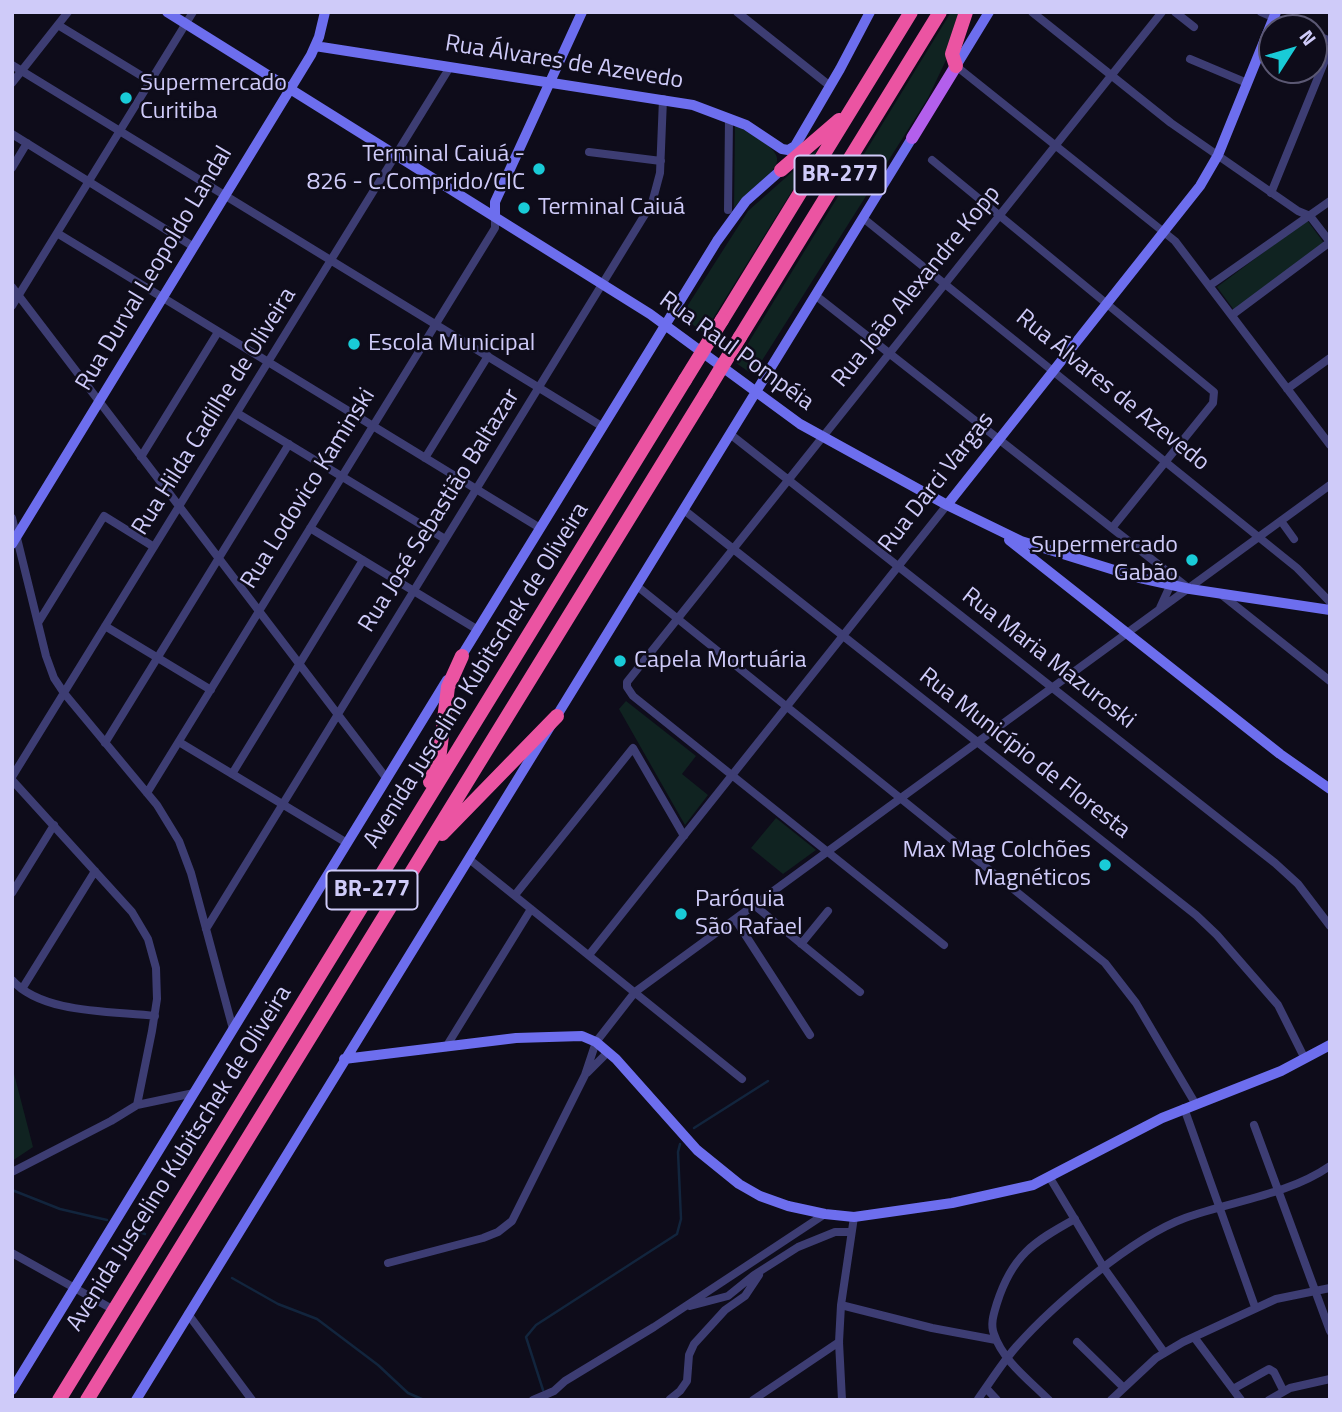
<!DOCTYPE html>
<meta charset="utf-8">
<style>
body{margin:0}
#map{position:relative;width:1342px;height:1412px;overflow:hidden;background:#0e0c1a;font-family:"Titillium Web",sans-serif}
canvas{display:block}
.frame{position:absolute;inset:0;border:14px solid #cfcbf9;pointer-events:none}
.north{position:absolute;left:1258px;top:14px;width:70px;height:70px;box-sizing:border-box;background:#0e0c1a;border:2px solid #5b5873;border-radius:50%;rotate:53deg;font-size:19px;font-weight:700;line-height:28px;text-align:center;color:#cfcbf9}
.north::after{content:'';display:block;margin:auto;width:24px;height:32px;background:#19cbd7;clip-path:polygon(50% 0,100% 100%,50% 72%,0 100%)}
</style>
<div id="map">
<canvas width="1342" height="1412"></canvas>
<div class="frame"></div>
<div class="north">N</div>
</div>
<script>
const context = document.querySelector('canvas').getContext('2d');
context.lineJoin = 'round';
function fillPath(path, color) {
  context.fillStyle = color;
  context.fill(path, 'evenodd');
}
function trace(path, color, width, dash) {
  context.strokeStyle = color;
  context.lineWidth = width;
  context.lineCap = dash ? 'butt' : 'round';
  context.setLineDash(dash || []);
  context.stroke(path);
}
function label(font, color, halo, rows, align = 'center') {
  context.font = font + ' "Titillium Web",sans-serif';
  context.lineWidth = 5;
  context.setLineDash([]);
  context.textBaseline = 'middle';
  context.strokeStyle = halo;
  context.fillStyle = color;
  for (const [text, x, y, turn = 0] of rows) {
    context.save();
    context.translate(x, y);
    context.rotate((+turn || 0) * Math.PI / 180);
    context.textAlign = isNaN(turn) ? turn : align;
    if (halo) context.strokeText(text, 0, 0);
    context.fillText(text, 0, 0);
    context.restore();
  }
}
fillPath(new Path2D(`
 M951,12H961L947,58L928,98L756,370L749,372L736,363Z
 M735,125C808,164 772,164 734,208Z
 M818,149L704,333L681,316L748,211Z
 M1307,220L1324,243L1234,310L1217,287Z
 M626,701L696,756L682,774L708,795L685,825L619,709Z
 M776,818L816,850L783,874L751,848Z
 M12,1066L33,1147L12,1161Z`), '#102321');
trace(new Path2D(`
 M694,1128L768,1081
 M12,1190L60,1209L107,1220
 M129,1228L145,1234
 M232,1278L278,1304L317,1319L378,1365L408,1393L424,1400
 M543,1390L526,1337L536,1325L677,1234L681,1219L678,1152L680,1144`), '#12253d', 2.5);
trace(new Path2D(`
 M737,12L830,86
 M1032,12L1171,123L1298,211L1310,216L1330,242
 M1175,12L1194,27
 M1261,12L1299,28
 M58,25L150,81
 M1314,34L1330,41
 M1190,59L1247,83
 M12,65L603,427
 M956,66L1175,241L1330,445
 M12,83L68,12
 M12,134L194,247
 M589,152L661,161
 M932,160L1214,392L1213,403L1112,528
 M12,168L27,143
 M1271,193L1330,48
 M728,210L729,118
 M863,218L1297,568L1330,602
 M57,233L540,528
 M1209,286L1330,201
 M12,287L387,779
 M815,295L1187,587
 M12,306L193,12
 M1232,315L1330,242
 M1287,389L1330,358
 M237,413L445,539
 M730,434L1275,863L1298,884L1330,926
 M141,457L218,332
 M425,458L488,356
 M684,510L1196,915L1217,935L1278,1005L1305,1059
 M12,518L46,656L54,678L64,693L157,805L179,841L191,873L233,1029
 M1281,521L1294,539
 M310,528L478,630
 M637,586L1105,963L1136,1003L1195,1103
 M1222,595L1330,681
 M1160,608L1170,586
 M38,623L104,516L154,547
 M105,626L211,690
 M179,742L347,843
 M105,743L289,444
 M232,774L363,560
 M12,777L450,67
 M12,780L132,912L148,939L156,968L157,999L152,1031L137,1105
 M147,793L495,228V217
 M469,859L742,1079
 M12,893L54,825
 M515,895L633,748L684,836
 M754,905L860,992
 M735,919L810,1035
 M206,929L652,203L660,173L663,99
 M801,944L828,911
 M944,945L633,696L627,687V682L1162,12
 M589,955L947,505
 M12,980C42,1014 112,1011 155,1016
 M22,989L95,871
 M446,1047L531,909
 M587,1073L608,1052
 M1184,1108L1255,1307
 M1254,1125L1330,1331
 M12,1172L111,1121L137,1105L194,1093
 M1050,1178L1104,1268L1164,1352
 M12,1253L114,1310
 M388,1263L483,1238L498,1232L512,1221L585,1075L596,1042L635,992L1330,485
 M841,1305L932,1328L996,1340
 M690,1306L728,1296L754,1275L798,1247L835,1232H851
 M188,1314L252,1400
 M1194,1337L1241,1400
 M1077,1342L1123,1387
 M986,1388L997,1400
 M1233,1389L1269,1369L1274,1372L1283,1390
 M670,1399L680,1391L687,1381L689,1355L694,1344L725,1310L745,1296L759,1275
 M978,1399C991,1381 1002,1363 1016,1347C1053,1305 1133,1237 1185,1218C1232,1201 1288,1195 1330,1166
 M533,1400L554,1391L565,1381L654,1327L825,1214
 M753,1400L839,1342
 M842,1400L839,1342L841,1305L854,1217
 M1049,1400C1029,1380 1003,1361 994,1334C990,1324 994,1313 997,1303C1012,1256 1033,1242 1075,1219
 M1111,1400L1156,1358L1183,1342L1276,1299L1330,1288
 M1269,1400L1290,1388L1330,1379`), '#3d3d73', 8);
trace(new Path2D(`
 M167,12L650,314L800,424L947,505L1021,541L1140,578L1190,589L1330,610
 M315,46L693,105L746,125L782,149L788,150L795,146L840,69L870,12
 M956,66L989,12
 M495,217V202L582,12
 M947,505L1200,186L1218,155L1276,12
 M1009,540L1280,754L1330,789
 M12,544L311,55L319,37L325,12
 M459,660L717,241L746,201L781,170
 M344,1059L516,1038L582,1036L596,1042L616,1059L697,1150L739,1184L760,1196L788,1206L825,1214L854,1217L952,1203L1033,1185L1162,1118L1281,1071L1330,1045
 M12,1390L447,680
 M136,1400L912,138`), '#6d6eee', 10);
trace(new Path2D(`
 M912,138L956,66`), '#b35fec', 12);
trace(new Path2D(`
 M956,66L952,54L966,12
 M781,170L839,120
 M722,320L911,12
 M740,337L940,12
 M430,782L439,760L448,687L462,656
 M442,834L557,716
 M59,1400L685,380
 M87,1400L706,393`), '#eb54a2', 14);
trace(new Path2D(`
 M685,380L722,320
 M706,393L740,337`), '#eb54a2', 14);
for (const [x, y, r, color] of [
 [126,98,7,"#19cbd7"],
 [539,169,7,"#19cbd7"],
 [524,208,7,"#19cbd7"],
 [354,344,7,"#19cbd7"],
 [1192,560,7,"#19cbd7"],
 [620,661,7,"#19cbd7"],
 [1105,865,7,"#19cbd7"],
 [681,914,7,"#19cbd7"]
]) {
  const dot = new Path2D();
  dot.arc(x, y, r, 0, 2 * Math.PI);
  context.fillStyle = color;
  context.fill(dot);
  trace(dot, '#0e0c1a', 2.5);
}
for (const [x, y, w] of [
 [840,175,91],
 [372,890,91]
]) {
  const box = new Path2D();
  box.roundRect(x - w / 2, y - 19.5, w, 39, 5);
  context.fillStyle = '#0e0c1a';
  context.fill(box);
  trace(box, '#cfcbf9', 2);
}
label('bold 23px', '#cfcbf9', null, [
 ["BR-277",840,175],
 ["BR-277",372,890]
]);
label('24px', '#cfcbf9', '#0e0c1a', [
 ["Rua Álvares de Azevedo",564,63,9],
 ["Rua Durval Leopoldo Landal",155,269,-59],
 ["Rua João Alexandre Kopp",917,287,-51],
 ["Rua Raul Pompéia",736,352,36],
 ["Rua Álvares de Azevedo",1112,391,39],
 ["Rua Hilda Cadilhe de Oliveira",215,412,-58],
 ["Rua Darci Vargas",937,483,-52],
 ["Rua Lodovico Kaminski",309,489,-58],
 ["Rua José Sebastião Baltazar",440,511,-58],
 ["Rua Maria Mazuroski",1048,659,38],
 ["Avenida Juscelino Kubitschek de Oliveira",477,676,-58],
 ["Rua Município de Floresta",1024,754,38],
 ["Avenida Juscelino Kubitschek de Oliveira",180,1159,-58]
]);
label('24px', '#cfcbf9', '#0e0c1a', [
 ["Supermercado",140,84],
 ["Curitiba",140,112],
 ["Terminal Caiuá -",525,155,"right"],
 ["826 - C.Comprido/CIC",525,183,"right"],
 ["Terminal Caiuá",538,208],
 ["Escola Municipal",368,344],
 ["Supermercado",1178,546,"right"],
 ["Gabão",1178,574,"right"],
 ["Capela Mortuária",634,661],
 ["Max Mag Colchões",1091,851,"right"],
 ["Magnéticos",1091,879,"right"],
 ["Paróquia",695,900],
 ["São Rafael",695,928]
], 'left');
</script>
